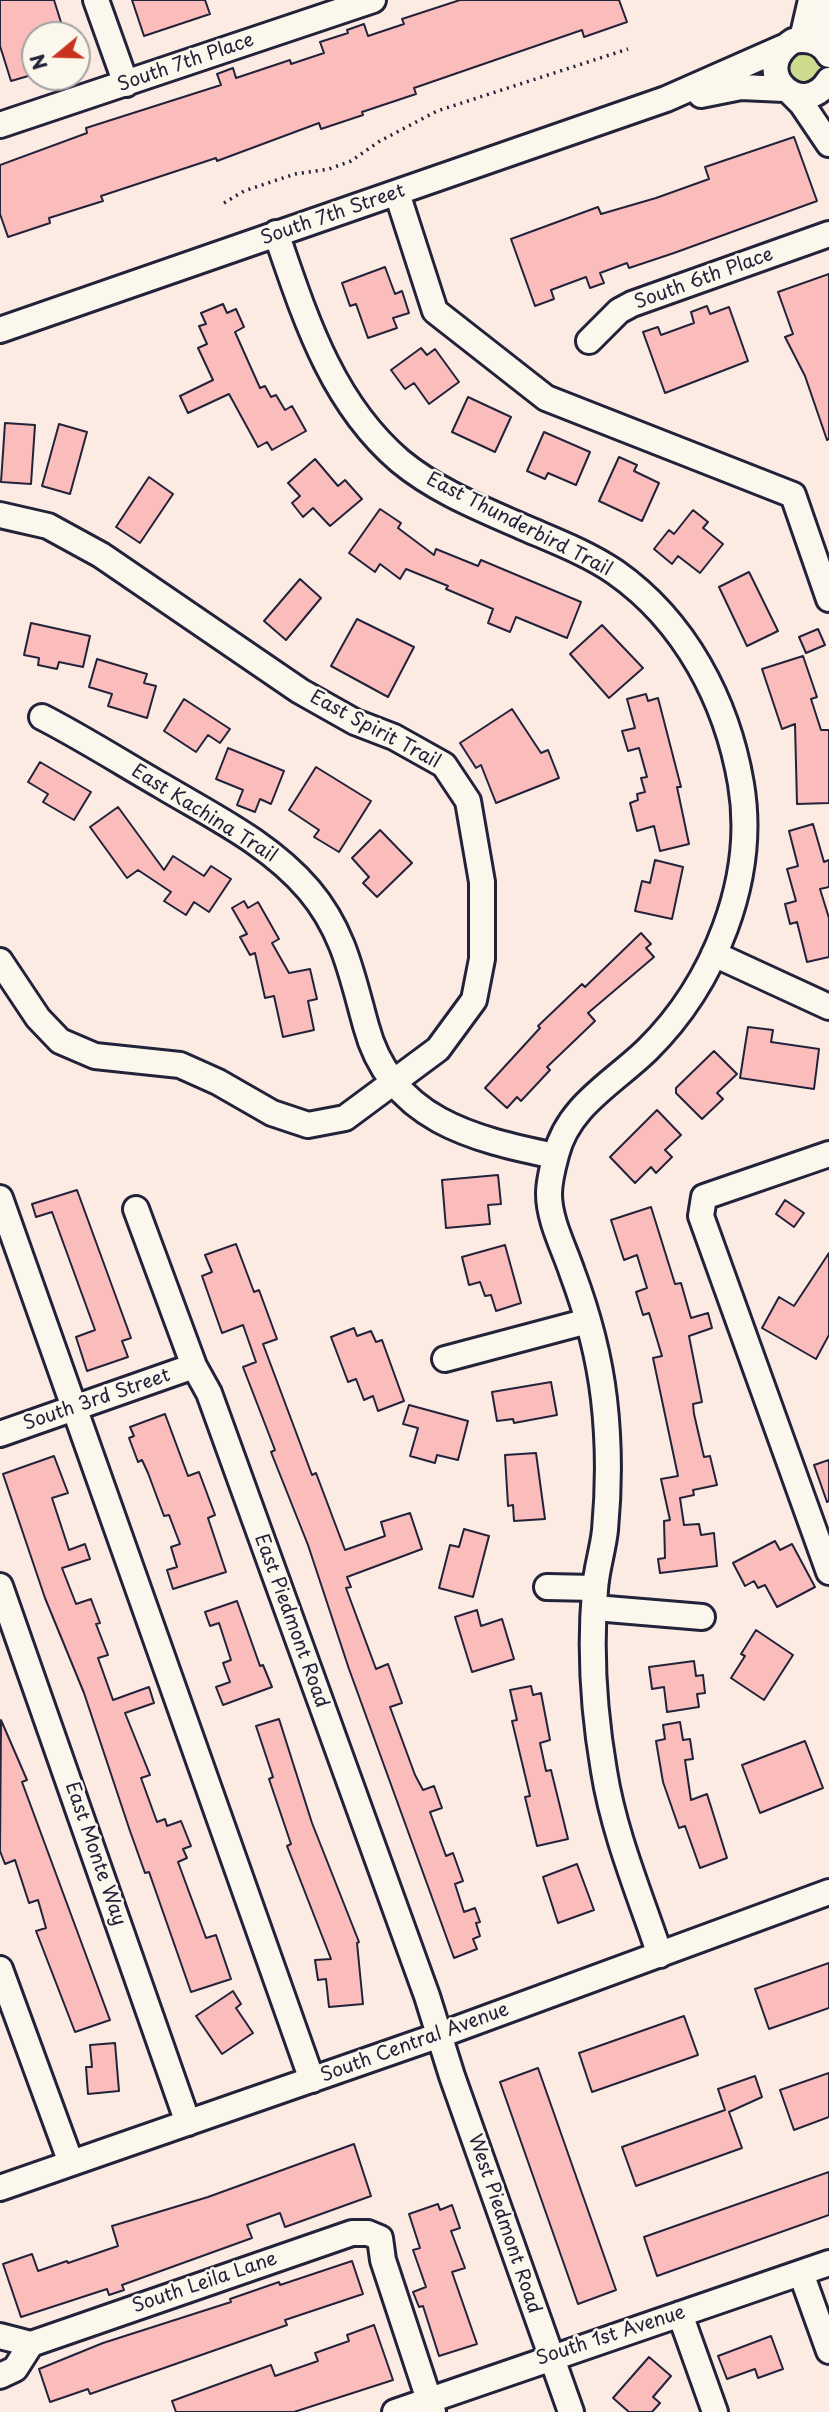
<!DOCTYPE html>
<style>
body{margin:0}
#map{position:relative;width:829px;height:2412px;overflow:hidden;background:#fbebe2;font-family:"Playpen Sans",sans-serif}
canvas{display:block}
.north{position:absolute;left:21px;top:21px;width:70px;height:70px;box-sizing:border-box;background:#fbf7ec;border:2px solid #a4a2a5;border-radius:50%;rotate:251deg;font-size:19px;font-weight:700;line-height:28px;text-align:center;color:#22223b}
.north::after{content:'';display:block;margin:auto;width:24px;height:32px;background:#c8321e;clip-path:polygon(50% 0,100% 100%,50% 72%,0 100%)}
</style>
<div id="map">
<canvas width="829" height="2412"></canvas>
<div class="north">N</div>
</div>
<script>
const context = document.querySelector('canvas').getContext('2d');
context.lineJoin = 'round';
function fillPath(path, color) {
  context.fillStyle = color;
  context.fill(path, 'evenodd');
}
function trace(path, color, width, dash) {
  context.strokeStyle = color;
  context.lineWidth = width;
  context.lineCap = dash ? 'butt' : 'round';
  context.setLineDash(dash || []);
  context.stroke(path);
}
function label(font, color, halo, rows, align = 'center') {
  context.font = font + ' "Playpen Sans",sans-serif';
  context.lineWidth = 5;
  context.setLineDash([]);
  context.textBaseline = 'middle';
  context.strokeStyle = halo;
  context.fillStyle = color;
  for (const [text, x, y, turn = 0] of rows) {
    context.save();
    context.translate(x, y);
    context.rotate((+turn || 0) * Math.PI / 180);
    context.textAlign = isNaN(turn) ? turn : align;
    if (halo) context.strokeText(text, 0, 0);
    context.fillText(text, 0, 0);
    context.restore();
  }
}
fillPath(new Path2D(`
 M786 67a17 17 0 1 1 34 0a17 17 0 1 1-34 0Z`), '#cedb8e');
const building = new Path2D(`
 M0,0H54L65,35H35V74L11,81L0,46Z
 M132,0H205L210,14L144,36Z
 M460,0H619L627,22L584,37L582,30L414,88L416,94L362,112L363,115L321,129L319,123L217,161L216,158L101,196L103,201L49,218L50,223L8,237L0,214V165L87,133L86,128L221,85L217,74L233,68L236,78L290,60L291,64L324,53L320,42L348,33L347,30L364,24L368,36L404,24L402,19Z
 M794,137L817,201L674,253L629,268L627,263L600,273L604,283L590,288L586,277L551,290L554,299L535,306L511,239L598,207L601,214L656,198L709,179L705,167Z
 M385,267L395,294L402,291L409,313L393,318L397,328L368,338L356,304L350,306L342,283Z
 M829,274V439L827,440L805,376L785,337L793,334L778,292Z
 M223,304L227,313L236,309L244,327L235,332L260,388L265,386L271,397L276,395L285,410L292,406L306,431L272,450L267,442L258,447L229,394L188,413L180,396L213,380L198,348L207,344L199,326L206,324L201,313Z
 M707,306L710,314L729,307L748,361L665,393L643,332L658,327L661,335L694,323L691,312Z
 M421,348L427,355L435,349L459,382L429,404L414,383L405,389L391,370Z
 M468,397L511,417L495,452L452,432Z
 M5,423L35,425L31,484L1,482Z
 M59,424L87,432L70,494L42,486Z
 M544,432L590,452L576,485L548,473L545,479L527,471Z
 M619,457L637,465L634,471L659,483L642,521L599,501Z
 M315,459L338,486L345,480L362,499L330,526L313,508L303,517L292,503L300,496L288,483Z
 M149,477L173,494L140,543L116,527Z
 M380,509L401,523L398,528L434,555L436,549L478,566L481,560L581,602L567,638L516,617L510,632L488,623L493,609L446,589L448,586L406,569L400,579L380,564L375,572L349,553Z
 M693,510L708,522L703,528L723,544L700,573L678,556L672,564L654,549L669,530L674,534Z
 M749,572L778,631L747,646L719,587Z
 M300,579L321,598L286,640L264,621Z
 M357,619L414,647L388,697L331,666Z
 M31,623L90,636L83,667L59,662L57,669L38,665L39,658L24,655Z
 M602,625L643,668L609,698L570,654Z
 M818,629L825,645L806,653L799,637Z
 M803,656L817,697L811,699L821,730H829V803L797,804L795,724L782,729L762,669Z
 M97,659L147,674L144,683L156,686L147,718L108,706L112,694L89,687Z
 M646,694L648,701L658,698L681,787H677L689,844L660,851L654,826L637,831L630,803L638,800L637,794L645,792L641,778L647,777L639,748L628,751L622,731L635,728L627,699Z
 M184,699L230,729L220,743L208,735L196,752L164,731Z
 M512,709L541,753L548,750L559,778L496,803L481,765L476,768L460,743Z
 M228,748L284,771L271,804L260,799L255,812L237,805L243,790L216,779Z
 M40,762L91,792L74,820L43,802L48,794L28,782Z
 M316,767L371,801L339,852L314,837L319,830L289,810Z
 M118,807L164,870L173,856L204,876L211,866L231,879L209,912L194,902L186,915L164,901L171,892L138,870L127,878L90,827Z
 M813,824L824,862L829,860V887L820,889L829,918V957L807,962L797,922L790,924L785,904L796,901L787,869L798,866L789,831Z
 M380,830L412,863L377,897L363,883L369,877L352,858Z
 M655,860L683,867L672,919L635,911L642,881L650,883Z
 M244,901L248,908L258,902L279,939L272,943L289,973L310,969L317,999L308,1001L314,1030L283,1037L274,996L265,998L255,953L250,955L240,937L247,934L232,908Z
 M641,933L651,944L646,948L654,957L588,1013L595,1021L547,1067L550,1070L521,1101L517,1097L507,1108L485,1088L540,1028L538,1026L582,984L585,987Z
 M748,1027L773,1030L771,1042L819,1049L814,1089L740,1078Z
 M714,1051L737,1074L717,1093L723,1099L702,1119L676,1093V1088Z
 M657,1110L681,1135L665,1150L672,1157L656,1173L651,1167L635,1183L610,1157Z
 M498,1175L501,1204L488,1205L490,1224L446,1228L442,1180Z
 M77,1190L131,1338L122,1341L128,1357L87,1371L76,1337L95,1330L52,1212L36,1217L32,1204Z
 M785,1200L804,1213L794,1227L776,1214Z
 M651,1207L675,1284L681,1283L691,1318L708,1313L712,1328L689,1336L702,1402L693,1404L694,1414L704,1457L710,1456L717,1485L693,1490L694,1495L680,1498L684,1525L699,1524L701,1535L714,1533L717,1566L660,1573L658,1559L665,1558L664,1521L670,1520L661,1479L678,1476L653,1358L662,1356L649,1313L643,1315L636,1292L647,1288L637,1255L624,1260L611,1220Z
 M236,1244L254,1292L259,1290L277,1339L263,1344L312,1475L316,1473L345,1550L385,1536L381,1522L410,1513L422,1549L347,1577L351,1587L346,1588L376,1669L388,1664L402,1703L390,1707L415,1775L423,1790L434,1786L442,1808L430,1812L446,1856L453,1853L463,1881L455,1884L464,1912L475,1908L480,1922L476,1923L480,1936L473,1939L477,1949L454,1958L349,1669L308,1545L271,1452L275,1450L243,1367L256,1362L243,1325L222,1333L202,1276L212,1272L205,1255Z
 M505,1245L521,1303L496,1311L491,1295L485,1296L480,1282L469,1285L462,1257Z
 M829,1253V1335L816,1359L762,1328L779,1297L794,1306Z
 M354,1328L357,1336L371,1331L376,1342L382,1340L404,1401L378,1411L373,1396L364,1400L356,1379L348,1382L331,1337Z
 M551,1382L557,1415L514,1423L513,1419L497,1421L492,1392Z
 M409,1405L468,1421L458,1460L437,1455L435,1463L410,1456L418,1428L403,1424Z
 M165,1414L188,1476L199,1472L215,1515L208,1518L226,1572L173,1589L167,1570L177,1567L171,1547L180,1544L169,1515L164,1516L148,1473L142,1460L138,1462L129,1438L134,1436L130,1427Z
 M536,1453L545,1519L514,1521L513,1505L508,1506L505,1455Z
 M54,1456L68,1493L52,1498L69,1550L85,1544L90,1559L62,1568L76,1604L91,1599L100,1623L96,1624L108,1655L98,1658L113,1700L149,1687L154,1703L125,1713L150,1775L141,1778L157,1822L165,1819L167,1826L181,1821L191,1846L183,1849L187,1858L178,1862L206,1938L216,1935L231,1979L191,1992L149,1872L145,1873L130,1831L84,1693L45,1598L3,1474Z
 M829,1460V1501L827,1502L814,1465Z
 M464,1529L489,1536L473,1597L439,1588L450,1545L459,1547Z
 M775,1541L780,1550L792,1544L815,1587L777,1607L765,1585L758,1588L754,1581L745,1586L733,1563Z
 M237,1601L260,1666L263,1665L272,1687L223,1705L216,1687L230,1682L223,1663L231,1660L219,1623L210,1626L205,1612Z
 M477,1610L481,1626L502,1619L514,1659L472,1672L455,1617Z
 M756,1630L793,1655L764,1700L731,1678L745,1656L741,1654Z
 M694,1661L696,1676L703,1675L705,1693L697,1694L699,1707L667,1712L664,1687L652,1689L649,1667Z
 M531,1686L533,1695L541,1693L550,1740L540,1743L546,1771L551,1770L568,1839L537,1846L525,1797L530,1796L512,1721L517,1720L510,1690Z
 M279,1719L312,1823L359,1942L357,1943L363,2004L329,2007L326,1979L318,1980L315,1960L331,1959L287,1846L291,1844L269,1779L273,1777L256,1726Z
 M1,1720L27,1780L22,1782L110,2020L75,2032L36,1931L46,1928L38,1900L29,1903L15,1860L5,1864L0,1851Z
 M680,1722L683,1740L690,1739L693,1759L685,1760L691,1800L707,1794L727,1858L700,1868L685,1826L679,1828L663,1782L656,1741L665,1739L663,1725Z
 M805,1741L823,1788L760,1813L742,1765Z
 M577,1864L594,1910L558,1923L543,1877Z
 M829,1963V2008L769,2029L755,1989Z
 M233,1991L241,2004L236,2008L253,2033L222,2054L196,2016Z
 M684,2016L698,2055L592,2092L579,2053Z
 M115,2043L119,2091L88,2094L86,2067H92L90,2045Z
 M538,2068L616,2290L578,2304L500,2082Z
 M829,2073V2117L794,2130L780,2090Z
 M755,2076L762,2097L729,2112L742,2148L636,2186L622,2147L725,2110L718,2089Z
 M354,2144L371,2196L285,2227L280,2213L247,2225L252,2238L122,2285L124,2290L109,2295L107,2289L21,2317L3,2264L32,2254L38,2271L67,2261L68,2263L118,2246L112,2226L208,2197Z
 M829,2172V2215L657,2276L644,2237Z
 M438,2204L440,2210L452,2205L460,2228L451,2231L465,2268L452,2272L477,2344L439,2356L423,2306L419,2307L413,2292L426,2287L413,2250L420,2248L409,2214Z
 M352,2261L363,2294L285,2320L287,2325L124,2382L90,2394L88,2389L50,2402L39,2369L103,2343L231,2302L230,2299L279,2282L280,2285Z
 M374,2325L393,2380L294,2412H176L172,2401L271,2365L275,2376L318,2361L315,2353L349,2341L347,2335Z
 M771,2336L783,2369L758,2378L755,2369L727,2379L718,2356Z
 M649,2357L671,2376L653,2397L660,2403L652,2412H629L613,2398Z`);
fillPath(building, '#fabdbb');
trace(building, '#22223b', 2);
const minor = new Path2D(`
 M96,0L126,84
 M816,0L829,31
 M802,39L811,0
 M829,55C821,41 808,38 793,41C747,71 803,122 829,80
 M791,93L802,104L829,144
 M701,95L741,87L784,89
 M0,125L373,0
 M397,193L435,311L546,398L793,495L829,599
 M276,233C305,317 331,402 400,461C436,491 482,509 525,528C555,541 587,553 615,572C685,621 727,701 741,784C757,879 714,984 647,1050C613,1083 568,1106 556,1155C553,1166 549,1182 549,1194C549,1220 564,1248 572,1272C587,1312 599,1356 604,1399C609,1442 609,1487 605,1530C603,1550 596,1570 595,1590C590,1648 594,1713 604,1771C614,1834 640,1895 660,1955
 M0,330L666,99L784,47
 M589,341L619,311L632,304L829,234
 M0,515L48,526L101,555L300,691L355,722L394,737L444,765L468,801L482,882V959L474,1000L438,1049L345,1118L308,1125L272,1113L218,1082L180,1065L95,1056L60,1041L38,1018L0,961
 M42,717C83,738 122,763 162,786C214,817 270,844 309,890C344,931 352,976 366,1026C391,1120 473,1139 555,1156
 M714,954L829,1007
 M829,1154L704,1197L701,1216L829,1572
 M0,1198L312,2080
 M136,1209L194,1366L209,1393L427,1996L452,2076L571,2412
 M445,1359L588,1321
 M0,1434L194,1366
 M0,1586L188,2123
 M547,1587L595,1588
 M595,1608L702,1617
 M0,1969L71,2163
 M0,2188L440,2035L829,1892
 M801,2273L829,2351
 M680,2314L715,2412
 M0,2336L31,2344L352,2233H368L380,2238L383,2260L433,2412
 M0,2376L15,2369L31,2344
 M395,2412C539,2362 684,2313 829,2263`);
trace(minor, '#22223b', 30);
trace(new Path2D(`
 M224,203L244,191L295,174L329,169L351,161L380,141L437,111L628,49`), '#22223b', 3.5, [2, 5]);
trace(minor, '#fbf7ec', 24);
label('19px', '#22223b', '#fbf7ec', [
 ["South 7th Place",186,63,-19],
 ["South 7th Street",333,215,-19],
 ["South 6th Place",704,279,-20],
 ["East Thunderbird Trail",519,525,27],
 ["East Spirit Trail",375,730,28],
 ["East Kachina Trail",204,814,32],
 ["South 3rd Street",97,1400,-19],
 ["East Piedmont Road",291,1621,70],
 ["East Monte Way",95,1854,71],
 ["South Central Avenue",415,2043,-20],
 ["West Piedmont Road",504,2224,71],
 ["South Leila Lane",205,2283,-19],
 ["South 1st Avenue",611,2336,-18]
]);
</script>
